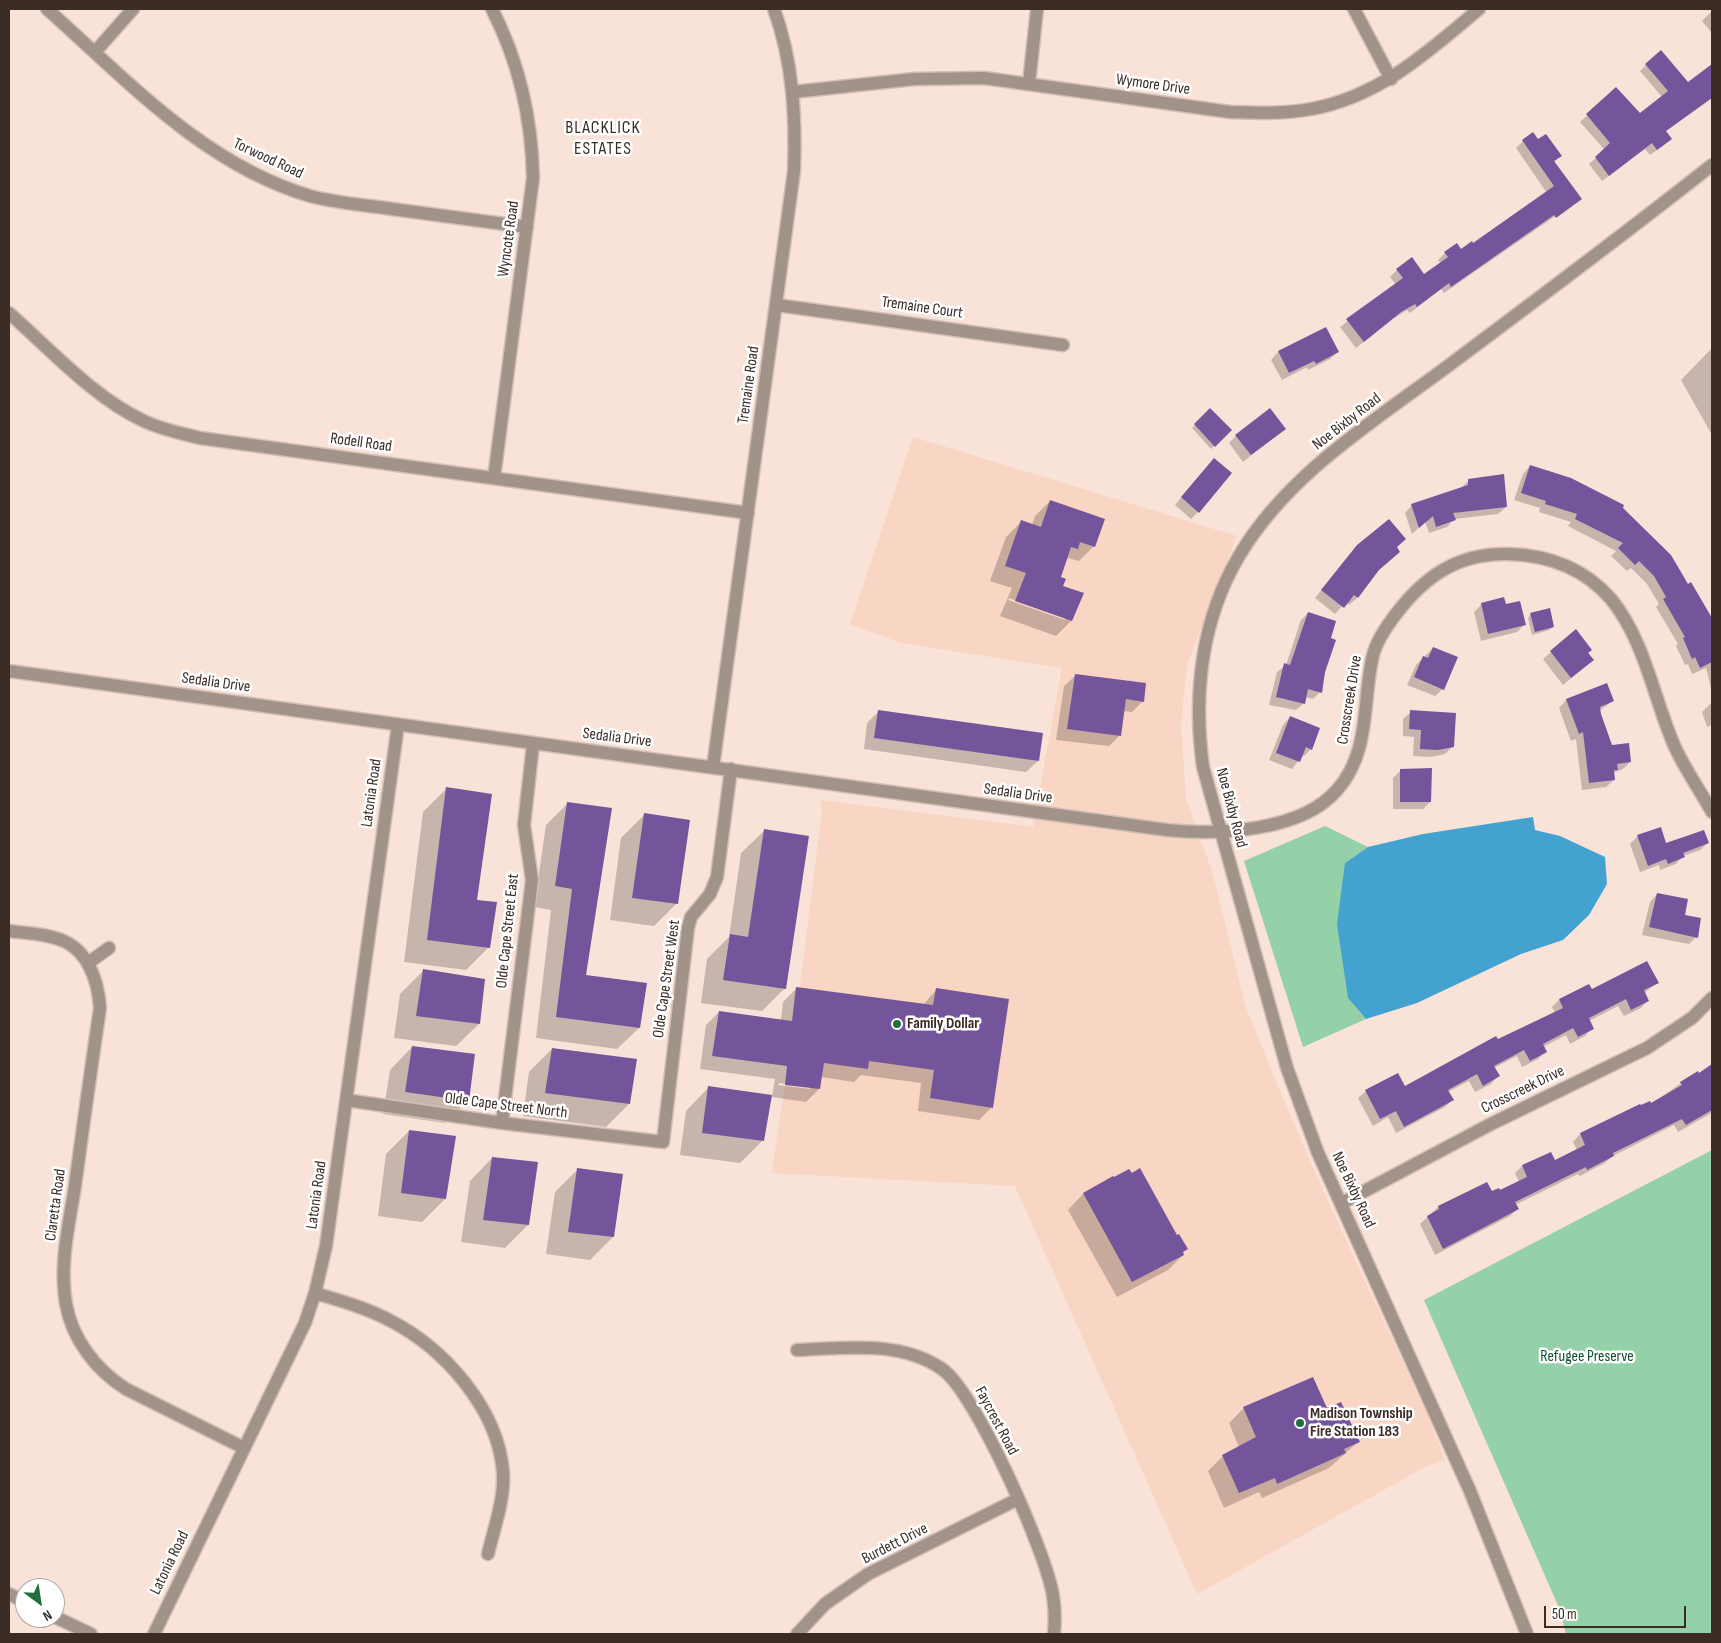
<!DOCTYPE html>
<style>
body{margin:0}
#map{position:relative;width:1721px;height:1643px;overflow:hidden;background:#f9e2d7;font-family:"Sofia Sans Condensed",sans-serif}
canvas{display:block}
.frame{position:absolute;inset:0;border:10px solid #3b2c25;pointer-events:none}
.north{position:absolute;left:15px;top:1578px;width:50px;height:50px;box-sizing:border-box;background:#fff;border:1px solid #b1aba8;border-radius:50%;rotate:149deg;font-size:14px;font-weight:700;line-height:20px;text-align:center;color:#3b2c25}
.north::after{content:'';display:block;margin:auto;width:18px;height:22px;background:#226f3e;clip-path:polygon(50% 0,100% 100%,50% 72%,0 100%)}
.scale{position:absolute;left:1544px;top:1606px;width:142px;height:22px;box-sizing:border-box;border:2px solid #3b2c25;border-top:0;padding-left:6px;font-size:15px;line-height:18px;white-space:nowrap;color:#3b2c25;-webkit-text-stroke:4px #fff;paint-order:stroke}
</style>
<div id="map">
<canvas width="1721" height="1643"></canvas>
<div class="frame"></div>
<div class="north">N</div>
<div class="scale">50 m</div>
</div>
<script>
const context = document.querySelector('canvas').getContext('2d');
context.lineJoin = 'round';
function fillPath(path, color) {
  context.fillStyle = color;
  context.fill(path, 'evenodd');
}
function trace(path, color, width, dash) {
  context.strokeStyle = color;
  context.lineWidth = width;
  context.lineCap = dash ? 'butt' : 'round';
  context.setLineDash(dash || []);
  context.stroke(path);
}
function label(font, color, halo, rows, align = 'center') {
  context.font = font + ' "Sofia Sans Condensed",sans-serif';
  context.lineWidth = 5;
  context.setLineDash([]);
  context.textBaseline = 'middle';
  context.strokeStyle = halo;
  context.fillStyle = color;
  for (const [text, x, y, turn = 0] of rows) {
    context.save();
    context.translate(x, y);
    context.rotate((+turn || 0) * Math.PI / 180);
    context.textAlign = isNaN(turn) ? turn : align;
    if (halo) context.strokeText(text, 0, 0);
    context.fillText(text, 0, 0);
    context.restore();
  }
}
fillPath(new Path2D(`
 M913,437L1237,536L1187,665L1181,725L1186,799L1213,874L1245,1005L1284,1101L1331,1208L1428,1416L1445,1460L1423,1468L1197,1594L1015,1186L772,1173L797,1001L794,1000L796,987L799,988L800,985L822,811L820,800L1033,827L1062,668L901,643L850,624Z`), '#f9d5c3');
fillPath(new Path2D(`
 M1325,826L1368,847L1345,863L1348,998L1366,1019L1303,1047L1244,861Z
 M1712,1150V1634H1566L1560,1610L1424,1300Z`), '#94d1a9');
fillPath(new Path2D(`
 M1533,817L1535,830L1560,836L1605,857L1607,884L1589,915L1563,940L1521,954L1417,1003L1366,1019L1348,998L1337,924L1345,863L1368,847L1423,834Z`), '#44a2d1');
fillPath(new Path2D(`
 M1712,11V33L1702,21Z
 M1646,65L1688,84L1712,67V97L1665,132L1664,145L1650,155L1645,149L1602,181L1589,164L1605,150L1580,122L1616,89L1639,115L1662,97L1640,71Z
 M1523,141H1538L1560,156L1554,162L1580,199L1444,293L1441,289L1410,313L1407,310L1393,319L1356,348L1340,327L1396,285L1390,277L1397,270L1412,259L1424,275L1441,264L1438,260L1445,253L1461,251L1473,244L1547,193L1516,148Z
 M1325,328L1337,352L1330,359L1308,370L1307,367L1282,380L1271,360L1278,352Z
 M1712,348V435L1681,380Z
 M1210,410L1230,430L1211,449L1192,428Z
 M1284,429L1243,462L1229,443L1236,436Z
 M1530,466L1621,508L1688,585L1705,607L1712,625V692L1706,668L1692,674L1688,664L1685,665L1676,646L1678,644L1656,607L1659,604L1647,584L1631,568L1627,571L1611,556L1616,551L1568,526L1571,522L1539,512L1540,508L1514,500L1523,474Z
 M1207,467L1198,512L1191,519L1175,505Z
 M1503,475L1506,507L1498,514L1454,519L1447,527L1429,533L1425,522L1412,534L1405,513L1412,505L1461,488L1468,481Z
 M1050,501L1094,546L1079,561L1068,558L1065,560L1059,578L1071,621L1056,636L1000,616L1012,588L990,581L1006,537L1021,522L1032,525L1035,516ZM1009,598L1065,618V620L1008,600Z
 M1396,548L1357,598L1349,605L1346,602L1335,614L1315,598L1350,554Z
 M1482,604L1505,606L1524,625L1517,632L1481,641L1474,612Z
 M1308,613L1329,638L1334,640L1320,692L1313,699L1305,697L1304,703L1296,710L1269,705L1277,672L1286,665L1301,620Z
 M1531,614L1553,627L1549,630L1532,635L1528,618Z
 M1576,631L1593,660L1563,685L1543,659Z
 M1433,648L1443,689L1435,696L1407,685L1416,665Z
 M1076,675L1143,701L1132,712L1123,711L1120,735L1109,746L1056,740L1064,686Z
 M1607,685L1613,701L1599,711L1611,746L1630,762L1623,769L1613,773L1614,780L1606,787L1582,790L1576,739L1571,741L1559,708L1566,700Z
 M1710,704H1712V725L1707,727L1702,712Z
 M879,711L1038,761L1026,772L864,749L867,723Z
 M1411,712L1453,746L1445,754L1430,757L1413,756L1414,737L1403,736V719Z
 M1290,717L1311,749L1304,756H1302L1292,769L1269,760L1283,725Z
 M1401,770L1430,802L1423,809H1393V778Z
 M446,789L489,947L466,970L404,962L423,812Z
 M567,804L585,976L646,984L639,1028L617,1049L536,1038L551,910L534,907L546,825Z
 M644,815L677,903L654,926L610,920L621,838Z
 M1660,829L1666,845L1708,843L1700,850L1683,856L1676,864L1660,870L1659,865L1640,872L1630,844L1638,836Z
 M764,831L785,988L762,1011L701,1003L707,959L729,937L741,853Z
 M1657,894L1684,916L1696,937L1689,944L1642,935L1650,902Z
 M423,971L479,1024L456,1046L394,1038L400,994Z
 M1657,983L1644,993L1648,1000L1641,1008L1624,1016L1618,1006L1589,1021L1592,1028L1585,1036L1570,1044L1566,1035L1543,1047L1545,1052L1538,1059L1522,1067L1517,1056L1494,1068L1498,1076L1491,1084L1475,1092L1469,1081L1448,1092L1452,1100L1445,1107L1396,1133L1388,1117L1373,1126L1358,1098L1366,1091L1404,1087L1555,1013L1552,1007L1559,1000L1591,991Z
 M796,989L923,1005L937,989L992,1107L979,1120L918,1111L921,1083L861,1075L854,1082L821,1077L819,1089L806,1102L772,1097L775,1079L700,1069L706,1025L719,1012L781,1020L783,1002ZM779,1083L810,1087V1089L778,1085Z
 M412,1047L468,1100L445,1123L383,1114L390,1070Z
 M552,1049L629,1104L606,1127L523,1116L529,1072Z
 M1712,1065V1111L1710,1114L1678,1132L1674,1125L1613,1156L1605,1163L1580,1176L1578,1174L1515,1205L1517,1209L1510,1216L1435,1255L1420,1224L1438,1207L1487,1183L1492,1193L1519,1182L1515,1173L1522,1166L1555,1162L1577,1150L1573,1142L1580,1134L1639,1105H1650L1681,1083L1699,1075Z
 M708,1088L763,1140L740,1163L680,1155L686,1111Z
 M409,1131L445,1199L422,1222L378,1216L386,1154Z
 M492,1158L528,1225L505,1248L461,1242L470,1181Z
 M578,1169L613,1237L590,1260L546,1254L555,1192Z
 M1112,1178L1183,1255L1168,1270L1117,1297L1068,1210L1083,1194Z
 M1244,1408L1326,1410L1358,1442L1329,1468L1262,1498L1259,1492L1224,1508L1208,1471L1223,1456L1239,1447L1229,1423Z`), '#0003');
fillPath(new Path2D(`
 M1661,50L1688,82L1712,64V98L1666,131L1672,139L1657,150L1652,143L1609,176L1595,157L1610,143L1586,114L1616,87L1640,113L1668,91L1645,64Z
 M1533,132L1538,139L1546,134L1562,156L1554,161L1582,199L1556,218L1554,215L1451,287L1449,283L1417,307L1415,304L1401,312L1364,342L1346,319L1403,278L1396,269L1412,257L1424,274L1448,257L1444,252L1457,243L1461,249L1472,241L1473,243L1554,186L1522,140Z
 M1326,327L1339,352L1316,364L1314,361L1289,373L1278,351Z
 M1210,408L1232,430L1215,447L1194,424Z
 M1270,408L1286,429L1251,455L1235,435Z
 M1214,458L1232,473L1199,513L1181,497Z
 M1530,465L1571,478L1624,505L1623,508L1671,555L1688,584L1691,582L1712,618V662L1700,668L1695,657L1692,659L1683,638L1685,637L1663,599L1666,597L1654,576L1639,561L1635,565L1618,548L1623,543L1575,519L1577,514L1545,504L1546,501L1521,493Z
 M1504,474L1507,507L1453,513L1456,520L1436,527L1433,516L1419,528L1411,504L1468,485V479Z
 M1050,500L1105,519L1095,547L1080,542L1078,549L1071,547L1061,577L1066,579L1063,586L1084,593L1072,621L1015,601L1026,573L1005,566L1021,520L1041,527Z
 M1389,519L1406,539L1397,547L1400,552L1379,570L1358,598L1354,595L1344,608L1321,590L1357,545Z
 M1504,597L1506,604L1520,601L1526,625L1488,634L1481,603Z
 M1550,608L1554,627L1535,632L1530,613Z
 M1308,612L1336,621L1331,638L1336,640L1325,672L1322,693L1308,689L1305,704L1276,697L1284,663L1290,665Z
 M1576,629L1592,650L1588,653L1594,660L1571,678L1550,651Z
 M1433,647L1458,657L1444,690L1414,677L1423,656L1428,658Z
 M1075,674L1146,683L1144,702L1126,699L1121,736L1067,729Z
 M1607,683L1614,701L1600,707L1601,714L1612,745L1629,743L1631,762L1617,764L1618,770H1614L1615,780L1589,783L1583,732L1579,734L1566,699Z
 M878,710L1043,733L1039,761L874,738Z
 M1410,710L1456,713L1454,747L1438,750L1420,749L1421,730L1409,729Z
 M1290,716L1320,728L1312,750L1306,747L1300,762L1276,753Z
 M1432,768L1431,802H1400V769Z
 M446,787L492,794L477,900L497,902L490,948L427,940Z
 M567,802L612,808L586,975L647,983L640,1028L556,1017L572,889L555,886Z
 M644,813L690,820L678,904L632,898Z
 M1661,827L1666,843L1704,830L1709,843L1683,853L1685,857L1668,864L1666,859L1648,866L1637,835Z
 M764,829L809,836L786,989L723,980L730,934L748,937Z
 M1657,893L1688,899L1685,915L1701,918L1698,938L1649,927Z
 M1647,961L1659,983L1644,990L1649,1001L1631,1010L1626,999L1589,1018L1594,1029L1578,1037L1573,1028L1543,1044L1547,1052L1530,1061L1524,1050L1494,1066L1500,1076L1483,1086L1477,1074L1448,1090L1454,1100L1404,1127L1396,1111L1380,1119L1365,1090L1398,1073L1405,1086L1496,1036L1498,1039L1563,1008L1559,999L1589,984L1592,989Z
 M423,969L485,979L480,1024L416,1016Z
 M796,987L933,1005L936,988L1009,999L993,1108L930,1098L934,1070L869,1061L868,1069L824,1063L820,1089L785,1085L787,1066L712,1056L719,1011L792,1021Z
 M412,1046L475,1054L469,1101L405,1092Z
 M552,1048L637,1059L630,1104L545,1093Z
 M1712,1064V1110L1686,1125L1682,1119L1613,1153L1614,1156L1587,1170L1586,1167L1515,1202L1519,1209L1443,1249L1427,1216L1439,1209L1438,1206L1487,1182L1492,1191L1499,1188L1500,1190L1527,1177L1522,1165L1551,1152L1555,1160L1585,1145L1580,1133L1640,1104L1641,1105L1650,1101L1651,1103L1682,1085L1680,1082L1698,1071L1699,1073Z
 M708,1086L772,1095L764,1141L702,1133Z
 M409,1130L456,1136L446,1199L401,1193Z
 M492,1157L538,1162L529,1225L483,1220Z
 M577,1168L623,1174L614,1237L568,1232Z
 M1140,1168L1177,1235L1179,1234L1188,1249L1183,1252L1184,1255L1132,1282L1083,1193L1113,1176L1114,1177L1129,1169L1132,1173Z
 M1313,1377L1327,1408L1341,1402L1360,1442L1344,1449L1346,1453L1277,1484L1275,1478L1239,1493L1222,1455L1256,1437L1243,1407Z`), '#74559b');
const minor = new Path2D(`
 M47,9C127,80 203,164 310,196C336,203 365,205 392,209C437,215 482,221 527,227
 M492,9C519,62 532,119 533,178L494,478
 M1354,9L1391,79
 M95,52L133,9
 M1029,83L1037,9
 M793,92L914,79L984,78L1230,112C1257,113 1284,114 1311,109C1379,97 1428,52 1479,9
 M777,305L1063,345
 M9,313C50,349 94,398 144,421C162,430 181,433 200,438L748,513
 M9,671L1167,830C1217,835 1301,832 1337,790C1371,752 1362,701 1373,655C1377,640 1386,627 1396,614C1425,576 1458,553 1508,554C1548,555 1584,568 1611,599C1645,641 1653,696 1674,745C1684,768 1700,790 1712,812
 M713,767L794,171C796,116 793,62 774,9
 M9,931C24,933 41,933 55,938C87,946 98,979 100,1008C91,1068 83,1127 75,1186C69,1225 59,1265 66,1304C72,1339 96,1370 126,1389L244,1448
 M88,963L109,948
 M346,1100L502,1123L663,1142L688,928L691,917L710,894L717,877L731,769
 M502,1123L532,880L524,825L533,744
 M1342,1203L1491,1124L1647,1048L1692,1018L1712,998
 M315,1293C341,1301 367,1308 391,1321C445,1349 498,1409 503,1472C505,1499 494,1528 488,1554
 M797,1350C845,1348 900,1340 942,1369C975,1391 1047,1554 1053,1596C1055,1608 1055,1622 1054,1634
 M9,1594L25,1602
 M55,1617L91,1634
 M154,1634L305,1323L315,1293L326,1246L398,725
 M797,1634L825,1604L868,1574L1018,1499`);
const tertiary = new Path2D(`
 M1527,1634L1470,1491L1318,1153L1287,1068L1203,767C1193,695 1201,620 1239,556C1288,473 1376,420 1452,363C1539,298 1626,233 1712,165`);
trace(minor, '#d3beb3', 15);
trace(tertiary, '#d3beb3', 15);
trace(minor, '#a2938a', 12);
trace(tertiary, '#a2938a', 12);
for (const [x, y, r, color] of [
 [897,1024,5,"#226f3e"],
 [1300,1423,5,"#226f3e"]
]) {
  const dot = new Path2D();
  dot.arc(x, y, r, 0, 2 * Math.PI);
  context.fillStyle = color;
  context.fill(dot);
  trace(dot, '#fff', 2);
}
label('16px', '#3b2c25', '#fff', [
 ["Wymore Drive",1153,85,8],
 ["Torwood Road",268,159,25],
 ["Wyncote Road",509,239,-82],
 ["Tremaine Court",922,308,8],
 ["Tremaine Road",749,385,-82],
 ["Noe Bixby Road",1347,422,-38],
 ["Rodell Road",361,443,8],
 ["Sedalia Drive",216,683,8],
 ["Crosscreek Drive",1350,700,-81],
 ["Sedalia Drive",617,738,7],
 ["Latonia Road",372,793,-82],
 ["Sedalia Drive",1018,794,8],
 ["Noe Bixby Road",1231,808,75],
 ["Olde Cape Street East",508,931,-84],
 ["Olde Cape Street West",667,979,-82],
 ["Crosscreek Drive",1523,1090,-26],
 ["Olde Cape Street North",506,1106,7],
 ["Noe Bixby Road",1353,1190,65],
 ["Latonia Road",317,1195,-82],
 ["Claretta Road",56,1205,-82],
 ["Faycrest Road",996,1421,62],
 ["Burdett Drive",895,1544,-27],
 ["Latonia Road",170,1563,-64]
]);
label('bold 16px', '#3b2c25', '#fff', [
 ["Family Dollar",907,1024],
 ["Madison Township",1310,1414],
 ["Fire Station 183",1310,1432]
], 'left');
label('16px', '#0f4f2d', '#fff', [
 ["Refugee Preserve",1587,1357]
]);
context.letterSpacing = '1px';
label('18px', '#3b2c25', '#fff', [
 ["BLACKLICK",603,128],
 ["ESTATES",603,149]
]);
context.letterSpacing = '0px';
</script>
